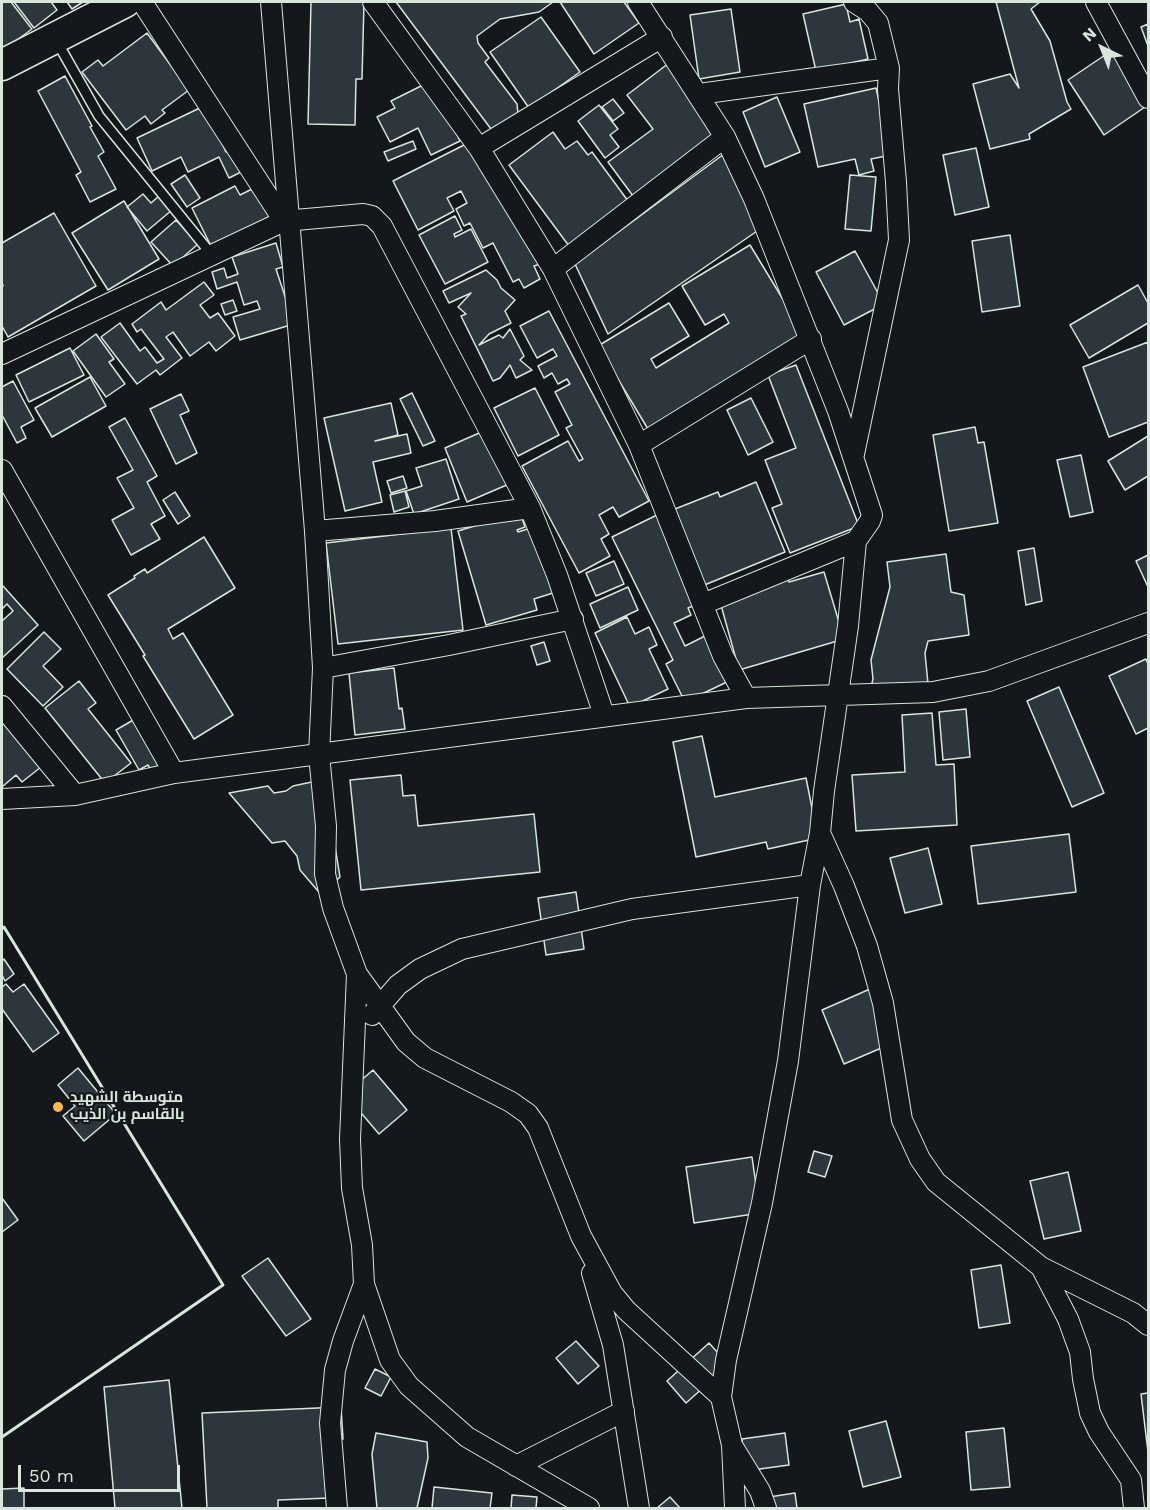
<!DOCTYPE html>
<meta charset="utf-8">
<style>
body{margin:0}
#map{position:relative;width:1150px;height:1510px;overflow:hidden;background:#14181c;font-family:"Work Sans",sans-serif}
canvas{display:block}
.frame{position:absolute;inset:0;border:3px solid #d8e6dc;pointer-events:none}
.north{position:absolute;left:1072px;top:18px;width:60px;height:60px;-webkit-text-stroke:4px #14181c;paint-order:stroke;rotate:317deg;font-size:16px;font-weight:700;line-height:24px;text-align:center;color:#d8e6dc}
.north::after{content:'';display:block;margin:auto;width:21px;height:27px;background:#d8e6dc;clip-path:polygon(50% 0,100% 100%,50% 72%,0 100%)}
.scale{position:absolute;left:18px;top:1465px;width:162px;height:27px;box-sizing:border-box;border:3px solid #d8e6dc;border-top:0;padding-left:8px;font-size:18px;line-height:21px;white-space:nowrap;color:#d8e6dc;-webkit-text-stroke:4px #14181c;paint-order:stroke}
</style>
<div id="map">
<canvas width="1150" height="1510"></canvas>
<div class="frame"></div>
<div class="north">N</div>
<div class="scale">50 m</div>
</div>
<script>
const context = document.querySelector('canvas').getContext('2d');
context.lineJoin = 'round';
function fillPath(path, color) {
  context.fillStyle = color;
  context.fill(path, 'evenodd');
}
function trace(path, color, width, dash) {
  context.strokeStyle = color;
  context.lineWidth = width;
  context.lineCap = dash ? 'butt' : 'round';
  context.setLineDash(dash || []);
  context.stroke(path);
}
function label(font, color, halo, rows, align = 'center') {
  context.font = font + ' "Work Sans",Cairo,sans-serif';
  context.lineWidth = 4.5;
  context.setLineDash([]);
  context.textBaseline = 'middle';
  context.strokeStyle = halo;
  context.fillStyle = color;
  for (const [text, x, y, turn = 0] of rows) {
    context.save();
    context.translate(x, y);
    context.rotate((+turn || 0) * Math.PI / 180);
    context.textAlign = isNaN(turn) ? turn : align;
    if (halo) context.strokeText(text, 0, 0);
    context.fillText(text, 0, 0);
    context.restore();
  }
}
const building = new Path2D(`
 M2,2H11L32,29L2,51Z
 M14,2H51L57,10L34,28Z
 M67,2H83L72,9Z
 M311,2H364L362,79H356L355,125L308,124Z
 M396,2H553L539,12L500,19L477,36L478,43L489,58L485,62L517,104L518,114L494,133Z
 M560,2H624L639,23L594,54Z
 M996,2H1040L1031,9L1050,41L1067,102L1071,109L1029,134L1030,139L990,149L973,84L1010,74L1019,88Z
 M846,4L850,22L859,19L868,59L816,71L803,14Z
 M731,9L740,72L699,79L690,15Z
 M541,17L580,72L529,108L490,52Z
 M1148,24V46L1141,27Z
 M147,33L189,90L162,110L165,113L151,124L145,116L126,130L82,72L98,60L103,66Z
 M1111,51L1148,105L1104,135L1068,80Z
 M669,63L723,135L636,200L608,162L653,129L627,95Z
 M65,76L92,126L90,127L104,152L98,156L116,189L90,202L76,175L81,172L38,91Z
 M427,83L442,102L460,141L431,155L418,128L390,142L377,117L395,108L391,101Z
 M876,88L891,155L871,159L874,171L859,175L855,159L818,167L804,104Z
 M777,97L800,152L765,167L743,112Z
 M613,99L624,113L613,121L602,107Z
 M599,105L618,129L610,135L619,147L605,158L578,121Z
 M204,106L226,152L231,150L241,172L229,178L219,157L188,172L181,157L152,171L137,138Z
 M553,132L565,149L577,141L588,155L592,152L631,205L569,246L509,165Z
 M413,141L416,149L388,161L384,152Z
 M468,143L483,174L493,170L540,264L534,266L540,279L524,288L519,279L513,282L493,243L483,248L470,223L464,226L456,209L467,203L461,191L447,198L454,211L418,230L393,181Z
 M976,148L989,207L955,215L943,155Z
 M724,154L760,229L608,334L575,264Z
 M185,175L200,198L187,207L171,184Z
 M850,175L876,177L871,231L845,229Z
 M235,186L240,195L256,187L271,216L211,246L192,208Z
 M143,194L151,203L159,196L172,210L147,231L127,207Z
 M124,201L159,259L108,290L72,233Z
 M54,213L96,286L8,337L2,326V287L3,286L2,282V243Z
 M455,216L462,230L454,234L455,237L471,229L488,262L445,284L419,235Z
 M176,220L198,244L173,266L151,242Z
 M1010,235L1020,306L982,312L972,241Z
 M276,243L283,267L276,269L294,324L240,340L233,317L260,309L257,301L244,305L237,282L217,289L212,272L224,268L227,278L238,274L232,257Z
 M750,245L804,334L648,429L598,346L669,303L689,336L651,359L656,368L729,323L724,314L705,325L682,286Z
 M855,251L884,304L844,325L816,272Z
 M486,270L497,280L501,288L515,300L505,311L511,323L489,334L479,345L499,335L503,338L510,329L524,356L520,360L532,370L516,378L510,365L500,378L493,381L461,316L466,314L458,307L471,293L449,303L443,291Z
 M204,282L214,295L200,305L210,318L218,313L235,336L216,351L209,342L190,356L173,332L166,337L182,358L160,375L156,370L137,384L101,337L120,323L140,351L145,347L157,363L164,359L141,329L137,332L132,324L161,302L166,310Z
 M1138,285L1148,303V323L1089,358L1070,325Z
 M233,300L237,311L225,315L221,304Z
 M549,311L649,501L619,517L613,507L599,515L609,534L601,539L610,556L579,573L522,466L568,441L579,461L583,459L566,428L572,425L555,392L570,384L567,379L558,384L552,373L544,378L538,366L557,356L553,349L537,358L520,326Z
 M96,334L114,359L109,362L125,384L106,397L73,351Z
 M1148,342V422L1109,437L1083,367Z
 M70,348L84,375L29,402L16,375Z
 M796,365L859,526L790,553L772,508L782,504L765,460L796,448L768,375Z
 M90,377L106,406L52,437L35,408Z
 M13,381L34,420L21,427L26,438L17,443L2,415V387Z
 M535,388L559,435L518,456L494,408Z
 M412,393L435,441L423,446L400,399Z
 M181,394L189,411L180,415L197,453L176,464L150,409Z
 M751,398L773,442L748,455L727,410Z
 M391,403L398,435L375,441L407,434L411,453L373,462L382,502L345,511L324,418Z
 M125,418L157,476L147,482L165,516L151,524L160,539L131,555L112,520L134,508L117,478L133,470L109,427Z
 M975,427L978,443L984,442L998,523L949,531L933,435Z
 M486,430L509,484L467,502L445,448Z
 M1148,436V476L1125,490L1108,461Z
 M1081,455L1093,512L1070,517L1057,460Z
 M446,459L459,499L414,514L406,491L422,486L416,468Z
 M403,476L407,488L391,493L387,481Z
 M756,482L785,552L702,586L675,509L718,492L720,497Z
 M405,491L409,507L394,512L390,495Z
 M175,492L190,516L178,524L163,500Z
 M520,512L525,527L517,530L518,532L534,527L553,593L534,599L537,610L486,625L458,531Z
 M657,515L700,603L688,608L691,615L674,623L685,646L707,635L729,681L685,702L666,664L673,660L612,537Z
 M451,528L463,630L338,644L326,543Z
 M204,537L235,588L168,629L173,639L183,633L233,715L194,739L143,656L145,655L108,595L135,578L134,576L145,569L147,573Z
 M1034,548L1042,601L1026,605L1018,551Z
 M946,554L951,592L964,595L969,635L928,641L925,653L928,684L871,687L873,679L871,660L890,587L887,562Z
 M1148,555V587L1136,561Z
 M614,561L624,584L596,596L586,573Z
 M824,572L844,639L739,670L719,598L788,578L789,582Z
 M3,586L38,625L2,658V621L13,611L7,604L2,609V587Z
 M628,587L638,610L600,628L590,604Z
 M627,617L635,634L649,627L657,645L649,649L668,689L630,707L595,633Z
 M44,632L61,649L43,666L63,687L43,706L7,669Z
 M544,642L550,661L537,665L531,646Z
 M1146,659L1148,664V728L1136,734L1109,676Z
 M394,668L399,709L402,708L405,729L355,735L349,673Z
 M79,681L96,703L88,709L131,763L105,783L45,708Z
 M1059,687L1104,793L1072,807L1027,701Z
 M5,696L64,770L41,767L22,782L16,775L2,787V699Z
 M966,709L970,757L943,760L939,712Z
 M147,712L173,758L151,770L148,765L139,770L116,730Z
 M932,713L936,765L954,764L957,825L856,831L852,775L905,772L902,715Z
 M702,736L715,797L806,778L818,838L768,849L766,842L696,857L673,742Z
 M401,775L403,796L415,795L418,826L534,814L540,872L361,890L350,780Z
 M321,780L325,785L340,877L326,890L318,891L300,870L297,856L285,841L272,843L229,793L268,786L274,793L286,791L293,786Z
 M1069,834L1076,892L978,904L971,846Z
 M928,848L942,904L905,913L890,858Z
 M576,892L584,949L546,955L538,898Z
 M4,959L14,974L5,981L2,975V961Z
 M6,984L13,992L24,984L59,1033L33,1052L2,1009V987Z
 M870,989L893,1043L844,1064L822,1010Z
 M78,1068L116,1114L84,1141L63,1116L75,1106L58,1085Z
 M373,1070L407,1110L379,1134L345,1094Z
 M814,1151L832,1156L825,1177L808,1172Z
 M752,1157L760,1213L694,1223L686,1167Z
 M1068,1172L1081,1231L1044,1239L1030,1181Z
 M2,1198L18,1220L2,1232Z
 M268,1258L311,1319L286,1336L242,1276Z
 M1001,1265L1010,1323L979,1328L971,1270Z
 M576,1341L599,1366L578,1384L556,1358Z
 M709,1343L729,1365L686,1403L667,1381Z
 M375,1369L391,1377L381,1396L365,1388Z
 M169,1380L182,1508H115L104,1387Z
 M1148,1393V1452L1141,1394Z
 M341,1407L343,1439L337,1440L330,1498L278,1500V1508H207L202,1413Z
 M886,1421L901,1477L863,1487L849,1431Z
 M1004,1428L1010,1487L971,1490L966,1432Z
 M376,1433L427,1442L428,1458L417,1508H377L372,1454Z
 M785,1433L789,1465L745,1471L742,1439Z
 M434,1487L492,1493L490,1508H432Z
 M24,1488V1508H2V1489Z
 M795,1493L797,1508H757L756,1499Z
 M512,1495L537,1497L536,1508H511Z
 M670,1497L680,1508H657Z`);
fillPath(building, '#2c363c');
trace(building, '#d8e6dc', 1.5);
const lane = new Path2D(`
 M56,40L99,116L212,255`);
const street = new Path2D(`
 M142,2L284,221
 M271,2L315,531L323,668L319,755L326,826L325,874L333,908L357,974L350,1139L352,1188L362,1245L364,1284L343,1341L335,1370L330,1423L337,1508
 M373,2L479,148L553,269L639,445L723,656L746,698
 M638,2L725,137L754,199L838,411L872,515L870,521L856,541L848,626L824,791L820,833L810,885L788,1061L762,1203L726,1360L721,1397L732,1445L735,1508
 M1096,2L1148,98
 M699,94L889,68
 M479,148L662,37
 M553,269L725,137
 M2,354L284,221L363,214L372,216L382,226L530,508L557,575L604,715
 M639,445L811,339
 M854,454L899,240L896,182L888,89L889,68L878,23L868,11L854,2
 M2,470L174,773
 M315,531L435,521L530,508
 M703,604L856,541
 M323,668L449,645L573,619
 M2,706L75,795
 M2,799L75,795L174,773L746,698L933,692L989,681L1148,623
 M820,833L844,886L867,946L883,1003L902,1120L920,1159L936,1182L1041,1267L1133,1313L1148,1325
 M357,974L406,1042L425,1058L511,1102L528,1114L538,1128L581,1236L612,1293L626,1310L721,1397
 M372,1015L398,985L420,969L462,949L632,909L810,885
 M1041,1267L1068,1319L1080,1352L1083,1379L1090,1413L1099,1432L1131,1480L1134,1508
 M592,1273L613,1345L639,1508
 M364,1284L390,1360L409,1386L467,1437L589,1508
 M733,1447L760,1491L766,1508
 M516,1466L624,1411`);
const primary = new Path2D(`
 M2,65L125,2`);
trace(lane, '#d8e6dc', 12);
trace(street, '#d8e6dc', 22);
trace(primary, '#d8e6dc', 33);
trace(lane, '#14181c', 9);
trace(street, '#14181c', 20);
trace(primary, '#14181c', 30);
trace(new Path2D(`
 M2,929L4,927L223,1285L2,1437`), '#d8e6dc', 3);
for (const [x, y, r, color] of [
 [58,1107,6,"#ffb74d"]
]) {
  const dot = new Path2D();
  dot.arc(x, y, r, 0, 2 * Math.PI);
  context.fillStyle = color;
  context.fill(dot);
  trace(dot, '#14181c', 2);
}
label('bold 15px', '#d8e6dc', '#14181c', [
 ["متوسطة الشهيد",70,1098],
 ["بالقاسم بن الذيب",70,1115]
], 'left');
</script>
